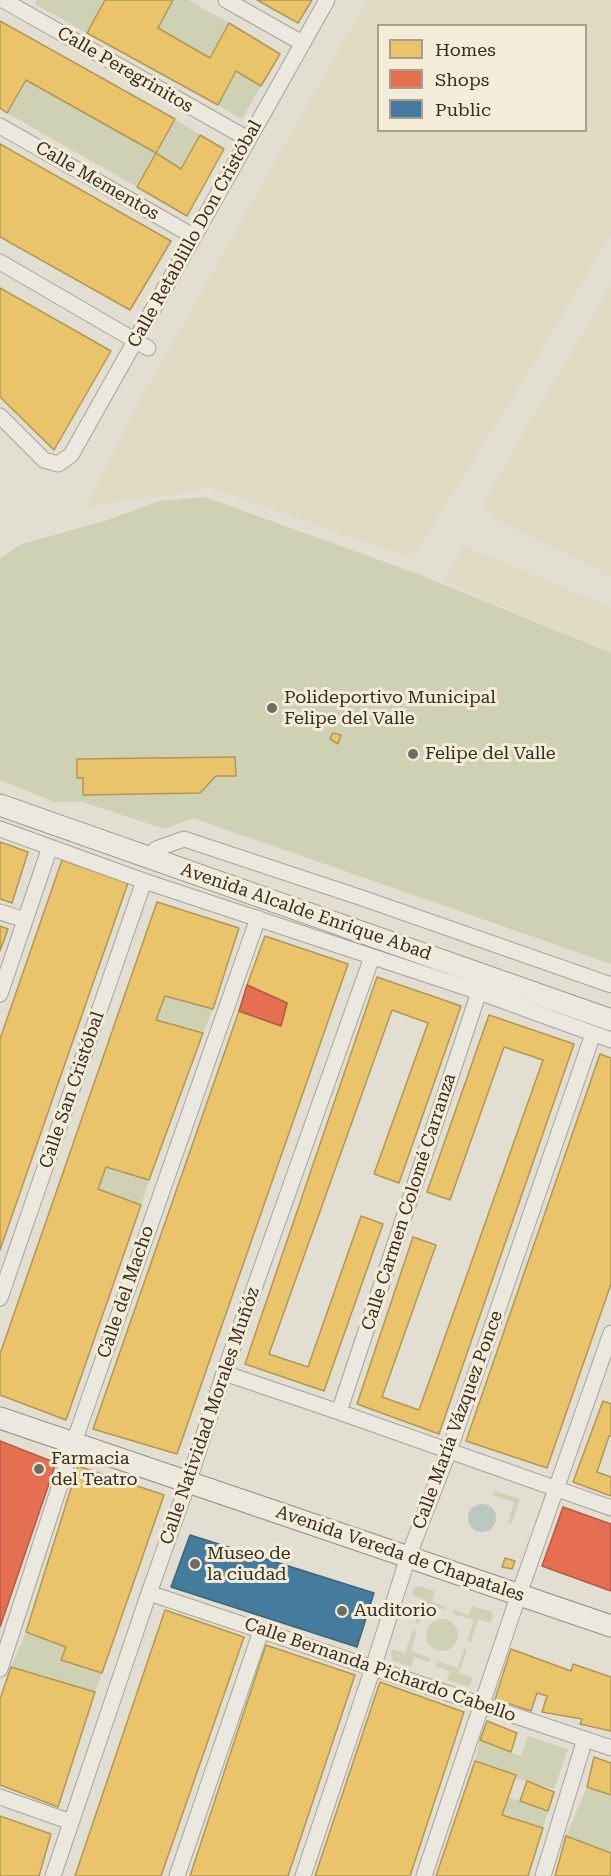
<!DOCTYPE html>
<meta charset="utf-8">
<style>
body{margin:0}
#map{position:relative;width:611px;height:1876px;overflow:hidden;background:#e2ded1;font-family:"Roboto Serif",serif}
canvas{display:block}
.legend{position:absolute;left:377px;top:24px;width:210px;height:108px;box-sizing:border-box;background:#f2ecd8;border:2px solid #a7a08f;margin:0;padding:8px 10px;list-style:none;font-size:18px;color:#362d21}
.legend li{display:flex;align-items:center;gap:12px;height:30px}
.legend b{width:30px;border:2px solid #a7a08f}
</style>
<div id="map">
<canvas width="611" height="1876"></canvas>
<ul class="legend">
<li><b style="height:16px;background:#e9c46a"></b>Homes</li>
<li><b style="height:16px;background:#e76f51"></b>Shops</li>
<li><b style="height:16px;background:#457b9d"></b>Public</li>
</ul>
</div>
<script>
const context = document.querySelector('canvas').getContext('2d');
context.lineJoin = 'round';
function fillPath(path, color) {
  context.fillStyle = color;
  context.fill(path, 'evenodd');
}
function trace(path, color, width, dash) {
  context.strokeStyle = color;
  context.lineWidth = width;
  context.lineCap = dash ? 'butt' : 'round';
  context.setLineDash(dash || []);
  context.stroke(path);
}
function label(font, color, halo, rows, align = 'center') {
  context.font = font + ' "Roboto Serif",serif';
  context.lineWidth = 6;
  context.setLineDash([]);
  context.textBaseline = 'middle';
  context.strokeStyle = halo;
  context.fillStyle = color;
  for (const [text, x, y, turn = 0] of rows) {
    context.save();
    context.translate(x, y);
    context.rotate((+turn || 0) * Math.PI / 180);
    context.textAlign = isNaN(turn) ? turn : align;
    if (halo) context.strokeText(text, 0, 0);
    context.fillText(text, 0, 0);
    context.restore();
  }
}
fillPath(new Path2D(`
 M367,0H611V234L506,408L412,558L210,488L86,507L139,402ZM378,26H586V130H378Z
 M611,285V576L496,520L482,504Z
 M464,546L611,607V653L443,581Z`), '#e0dcc3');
fillPath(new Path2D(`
 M37,0H105L87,33L35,4Z
 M173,0H188L229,23L210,58L158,28Z
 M236,71L261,86L242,119L218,105Z
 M26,80L156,153L175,119L200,135L181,169L156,154L137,187L7,113Z
 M205,497L415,573L611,653V964L193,818L165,829L82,802H54L0,780V558L22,544L108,520L159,501Z
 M165,996L213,1009L203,1033L156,1020Z
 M106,1167L149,1180L141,1205L98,1189Z
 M495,1491L520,1499L512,1523L508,1522L514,1502L493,1495Z
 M419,1586L435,1591L432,1602L446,1607L445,1610L426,1604L419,1624L415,1623L423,1599L412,1595L414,1588Z
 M472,1606L492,1612L493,1616L491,1623L478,1619L471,1642L467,1641L474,1620L453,1614L454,1610L469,1615Z
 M426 1635a16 16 0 1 1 32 0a16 16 0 1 1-32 0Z
 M413,1630L417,1631L411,1651L430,1658L429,1662L414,1657L411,1667L393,1661L391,1654L392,1649L405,1653Z
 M26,1632L66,1647L61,1660L102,1673L95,1692L11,1667Z
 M464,1649H467L459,1673L473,1678L469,1687L447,1680L450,1671L436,1666L437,1661L458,1668Z
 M528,1736L568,1749L554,1789L515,1778V1775L475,1761L480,1740L521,1756Z
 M587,1787L611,1795V1853L566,1836Z
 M508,1797L548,1811L543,1828L502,1815Z`), '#cfd1b5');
fillPath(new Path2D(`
 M468 1518a14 14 0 1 1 28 0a14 14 0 1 1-28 0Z`), '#bac8c1');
const homes = new Path2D(`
 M105,0H173L158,28L210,58L229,23L280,54L261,86L236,71L218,105L87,33Z
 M257,0H312L298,23Z
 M0,21L175,119L156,153L26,80L7,113L0,108Z
 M200,135L224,149L187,216L137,187L156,153L181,169Z
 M0,144L171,241L130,310L0,237Z
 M0,288L111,351L54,450L0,397Z
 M333,733L341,735L338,744L330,739Z
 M235,757L236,776H216L200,793L83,795V778H77V759Z
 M0,842L28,852L12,903L0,899Z
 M62,860L128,883L0,1250V1039Z
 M157,902L239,928L213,1009L165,996L156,1020L203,1033L149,1180L106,1167L98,1189L141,1205L66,1420L0,1395V1354Z
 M0,926L8,929L0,951Z
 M265,936L348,964L177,1454L93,1429L239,1011L281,1026L287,1003L247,985Z
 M377,977L461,1006L399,1183L374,1174L428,1023L392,1010L269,1354L308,1367L361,1216L383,1224L324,1391L245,1364Z
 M489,1015L574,1044L439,1434L357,1404L413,1237L436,1245L382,1397L419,1410L543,1060L504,1047L450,1200L427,1192Z
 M600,1054L611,1058V1284L547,1468L466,1441Z
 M603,1401L611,1404V1436H609L597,1472L611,1477V1496L573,1482Z
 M78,1466L164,1495L102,1673L61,1660L66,1647L26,1632Z
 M505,1558L515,1561L512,1569L502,1567Z
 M165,1610L244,1637L161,1876H75Z
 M266,1645L355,1675L288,1876H190Z
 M511,1649L571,1671L573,1664L611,1677V1731L580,1724L582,1719L542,1712L547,1696L537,1693L531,1711L495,1699Z
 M11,1667L95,1692L58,1807L0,1785V1699Z
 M380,1682L464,1712L410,1876H315Z
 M487,1721L517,1733L511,1752L480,1740Z
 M594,1757L611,1763V1795L587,1787Z
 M475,1761L516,1775L502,1815L543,1828L528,1876H436Z
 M527,1781L554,1792L548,1811L520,1801Z
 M0,1816L51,1834L39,1876H0Z
 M566,1836L611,1853V1876H555Z`);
fillPath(homes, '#e9c46a');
trace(homes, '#b39754', 1.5);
const shops = new Path2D(`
 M247,985L287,1003L281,1026L239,1011Z
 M0,1441L56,1463L0,1627Z
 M563,1507L611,1524V1591L542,1566Z`);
fillPath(shops, '#e76f51');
trace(shops, '#b25b43', 1.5);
const public = new Path2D(`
 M190,1535L374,1593L357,1647L171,1587Z`);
fillPath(public, '#457b9d');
trace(public, '#406478', 1.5);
const street = new Path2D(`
 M3,0L248,139
 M226,0L302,43
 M0,126L193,236
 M0,262L148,348
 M0,416L44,460L58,464L71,455L327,0
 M0,829L144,881L479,992L611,1040
 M156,849L184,839L362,898L611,985
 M0,912L25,920
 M0,994L50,847
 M0,1298L144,881
 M224,1373L339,1412L611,1508
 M339,1412L479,992
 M149,1593L611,1748
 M0,1669L74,1442L258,918
 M0,1797L71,1822
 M53,1876L149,1593L188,1483L224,1373L372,957
 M177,1876L261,1631
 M303,1876L373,1668L408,1557L449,1451L593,1034
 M424,1876L519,1594L611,1333
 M543,1876L585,1739`);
const secondary = new Path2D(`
 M0,805L611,1020
 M0,1418L611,1626`);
trace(street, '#a8a399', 17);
trace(secondary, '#989389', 23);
trace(street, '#ebe8e0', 15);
trace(secondary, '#ebe8e0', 21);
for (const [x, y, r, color] of [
 [272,708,6,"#726b5f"],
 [413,754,6,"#726b5f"],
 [39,1469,6,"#726b5f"],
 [195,1564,6,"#726b5f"],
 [342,1611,6,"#726b5f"]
]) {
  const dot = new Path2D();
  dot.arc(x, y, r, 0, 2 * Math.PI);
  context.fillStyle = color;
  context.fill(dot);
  trace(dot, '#f2ecd8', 2);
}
label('18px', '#362d21', '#f2ecd8', [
 ["Calle Peregrinitos",125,70,30],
 ["Calle Mementos",97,181,30],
 ["Calle Retablillo Don Cristóbal",195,234,-61],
 ["Avenida Alcalde Enrique Abad",306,912,19],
 ["Calle San Cristóbal",72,1090,-71],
 ["Calle Carmen Colomé Carranza",409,1202,-72],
 ["Calle del Macho",126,1292,-71],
 ["Calle Natividad Morales Muñóz",210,1416,-71],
 ["Calle María Vázquez Ponce",458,1420,-70],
 ["Avenida Vereda de Chapatales",400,1554,19],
 ["Calle Bernanda Pichardo Cabello",380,1670,19]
]);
label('18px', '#362d21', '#f2ecd8', [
 ["Polideportivo Municipal",284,698],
 ["Felipe del Valle",284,719],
 ["Felipe del Valle",425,754],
 ["Farmacia",51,1459],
 ["del Teatro",51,1480],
 ["Museo de",207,1554],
 ["la ciudad",207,1575],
 ["Auditorio",354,1611]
], 'left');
</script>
